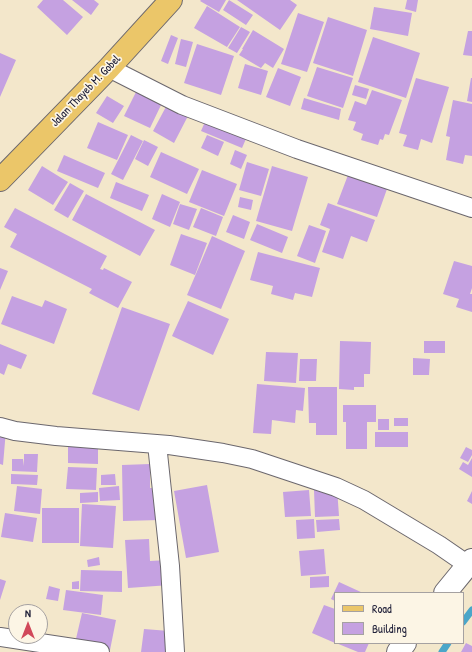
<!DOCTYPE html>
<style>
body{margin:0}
#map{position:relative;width:472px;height:652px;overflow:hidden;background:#f3e7cb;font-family:"Patrick Hand",sans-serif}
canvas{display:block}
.legend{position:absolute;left:334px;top:592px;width:130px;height:52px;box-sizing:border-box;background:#fcf5e5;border:1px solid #a5a1a1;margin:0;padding:5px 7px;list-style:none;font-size:12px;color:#22223b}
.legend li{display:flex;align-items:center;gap:8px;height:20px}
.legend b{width:20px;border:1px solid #a5a1a1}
.north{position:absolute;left:8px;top:604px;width:40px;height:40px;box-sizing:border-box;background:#fcf5e5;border:1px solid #a5a1a1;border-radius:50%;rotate:0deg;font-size:11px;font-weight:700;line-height:16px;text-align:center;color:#22223b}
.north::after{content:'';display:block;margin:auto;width:14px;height:18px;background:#d1495b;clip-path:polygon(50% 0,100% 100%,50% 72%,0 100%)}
</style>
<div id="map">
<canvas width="472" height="652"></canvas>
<ul class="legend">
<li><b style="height:5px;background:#ebc669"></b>Road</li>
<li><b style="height:11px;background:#c5a1e1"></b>Building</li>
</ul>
<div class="north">N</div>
</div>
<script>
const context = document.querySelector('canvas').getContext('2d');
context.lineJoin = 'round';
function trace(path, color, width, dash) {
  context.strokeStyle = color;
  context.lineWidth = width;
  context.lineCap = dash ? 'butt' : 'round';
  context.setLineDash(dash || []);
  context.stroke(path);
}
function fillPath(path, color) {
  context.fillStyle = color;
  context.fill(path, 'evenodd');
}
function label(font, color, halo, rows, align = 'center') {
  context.font = font + ' "Patrick Hand",sans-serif';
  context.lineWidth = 3.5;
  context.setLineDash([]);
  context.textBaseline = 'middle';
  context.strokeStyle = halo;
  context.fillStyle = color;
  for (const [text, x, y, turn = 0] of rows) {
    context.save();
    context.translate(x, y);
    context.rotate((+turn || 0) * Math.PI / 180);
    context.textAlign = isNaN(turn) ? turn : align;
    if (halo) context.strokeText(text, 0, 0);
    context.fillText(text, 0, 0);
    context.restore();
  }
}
trace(new Path2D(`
 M463,622L472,610
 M442,652L448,643`), '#4ba6c9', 7);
fillPath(new Path2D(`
 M43,0H63L83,17L67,35L37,7Z
 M72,0H94L99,4L91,15Z
 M201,0H226L219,12L200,1Z
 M229,0L253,15L246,25L223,10Z
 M237,0H290L297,5L280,30Z
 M407,0H418L416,12L405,9Z
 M207,6L240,27L227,47L194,28Z
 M374,7L412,13L408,36L370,29Z
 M298,13L324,22L307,72L281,64Z
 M328,17L367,30L353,76L313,63Z
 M241,27L250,32L237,53L228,48Z
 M253,30L284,49L273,68L265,63L261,68L239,55L243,49H242Z
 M468,31H472V56L463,55Z
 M171,35L178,38L168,64L161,61Z
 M373,37L420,53L406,98L358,82Z
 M181,39L193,42L186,67L175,64Z
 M197,44L234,56L221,95L184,83Z
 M0,53L16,60L0,97Z
 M245,64L268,71L261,95L238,88Z
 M317,67L353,78L343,108L307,96Z
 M278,68L301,77L290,106L266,97Z
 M416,78L449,87L432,143L421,139L418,150L403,146L407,135L399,133Z
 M471,78H472V102L467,101Z
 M355,85L369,89L366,99L352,95Z
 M137,90L162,103L150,128L124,116Z
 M372,90L402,100L389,135L385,134L383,140L380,139L378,145L361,140L363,134L353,130L356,122L348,120L355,101L366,105Z
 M107,96L124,106L113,123L96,113Z
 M304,98L341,109L339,120L301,109Z
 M453,100L472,104V156L465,155L463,164L446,160L450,137L446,136Z
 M168,103L189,114L174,143L153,131Z
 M208,115L249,132L242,148L201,131Z
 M98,122L128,135L117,160L87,148Z
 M131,135L143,141L123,180L111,174Z
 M207,135L224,142L218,156L201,148Z
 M144,140L158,147L148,166L135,159Z
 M235,150L247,155L241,169L230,164Z
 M161,152L199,169L187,194L150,177Z
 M64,155L105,173L98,188L57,171Z
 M247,162L269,169L261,196L239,190Z
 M42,166L68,182L53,205L28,190Z
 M272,166L308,177L292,231L256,221Z
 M202,170L237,184L224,216L189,202Z
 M348,175L387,189L377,217L337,204Z
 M116,182L149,195L142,211L110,198Z
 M70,183L84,191L68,218L54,210Z
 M86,194L155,230L140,256L72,220Z
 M162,194L180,202L170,227L152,219Z
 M240,197L253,200L251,210L238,207Z
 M328,203L375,220L367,242L351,236L343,259L322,252L330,229L320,225Z
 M180,204L197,209L189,230L173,224Z
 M15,208L107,256L100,269L103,270L104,268L132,282L118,308L89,293L92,289L10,247L17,234L4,227Z
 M201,208L223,217L216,236L193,227Z
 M233,215L250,222L244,239L226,232Z
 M257,224L288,237L282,253L250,240Z
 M309,225L326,231L315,263L297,256Z
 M181,234L207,243L195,275L170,265Z
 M212,236L245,251L221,309L187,295Z
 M258,252L320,268L312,297L295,293L293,300L271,294L273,286L250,280Z
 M454,261L472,266V288L470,294H472V312L456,307L459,299L443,294Z
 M0,268L8,271L0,290Z
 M12,296L42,307L45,300L67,309L54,344L1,324Z
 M188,301L229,319L213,355L172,336Z
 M122,307L170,324L139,411L92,394Z
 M340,341L371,342L370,374H364V387H354V390L339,389Z
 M424,341H445V353H424Z
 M0,344L27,355L21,369L8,364L4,375L0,373Z
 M266,352L298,353L296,383L264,381Z
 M413,358L430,359L429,375H413Z
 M300,359H317L316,381H299Z
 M257,384L305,388L303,411L296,410L295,423L272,420L271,434L253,433Z
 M308,387H337V435H316V423H309Z
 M343,405H376V422H367V449H346V422H343Z
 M394,418H408V426H394Z
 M378,419H389V430H378Z
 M0,429L6,430L3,465L0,464Z
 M375,432H408V447H375Z
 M68,445L98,446V464L68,463Z
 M466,447L472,450V455L468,462L460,458Z
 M24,454H38L37,472L12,471V459H23L24,466Z
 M472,458V477L459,469L463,462L468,465Z
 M150,464V488H159L160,520L123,521L122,465Z
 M68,467L97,468L96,490L66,489Z
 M11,474L38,475L37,485L11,484Z
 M115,474L116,485H101V475Z
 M207,485L219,552L186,558L174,491Z
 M17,486L42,489L40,514L14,511Z
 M119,486L120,500L100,501L99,488Z
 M337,488L339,516L315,517L314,490Z
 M309,490L311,516L285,517L283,492Z
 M472,491V504L467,501Z
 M98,492V502L80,503V493Z
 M82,504L116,506L113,548L80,546Z
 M42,508H79V543H42Z
 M5,513L37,518L33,542L1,537Z
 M314,519L315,538L297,539L296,520Z
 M339,519L340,530L317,532L316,520Z
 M149,539L150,561L168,560L170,585L128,588L125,540Z
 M324,549L326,574L301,576L299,551Z
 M99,557L100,565L88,567L87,560Z
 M81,570L122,571V592L80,591Z
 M329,576V587L310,588V577Z
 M0,579L6,581L0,600Z
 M79,581V589H72V582Z
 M339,582L363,593H335V601L331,599Z
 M49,586L60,589L58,601L46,599Z
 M66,590L103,595L101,615L63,610Z
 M324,605L335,609V643L312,633Z
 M82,613L116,620L110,650L75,643Z
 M144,629L169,631L166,652H141Z
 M336,643H369L365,652H358Z
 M466,643L472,646V652H461Z`), '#c5a1e1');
const minor = new Path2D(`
 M109,68L182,105L297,149L472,208
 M0,427L15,431L56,436L169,445L223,453L252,459L336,487L364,500L439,545L468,565
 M157,444L170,566L175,652
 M0,637L100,652`);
const tertiary = new Path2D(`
 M445,593L472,560
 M398,652L405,643`);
const primary = new Path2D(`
 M0,180L109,68L171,0`);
trace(minor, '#6b676d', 20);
trace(tertiary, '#6b676d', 24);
trace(primary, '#6b676d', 24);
trace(minor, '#fff', 18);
trace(tertiary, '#fff', 22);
trace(primary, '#ebc669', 22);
label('12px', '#22223b', '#fcf5e5', [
 ["Jalan Thayeb M. Gobel",86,91,-46]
]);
</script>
